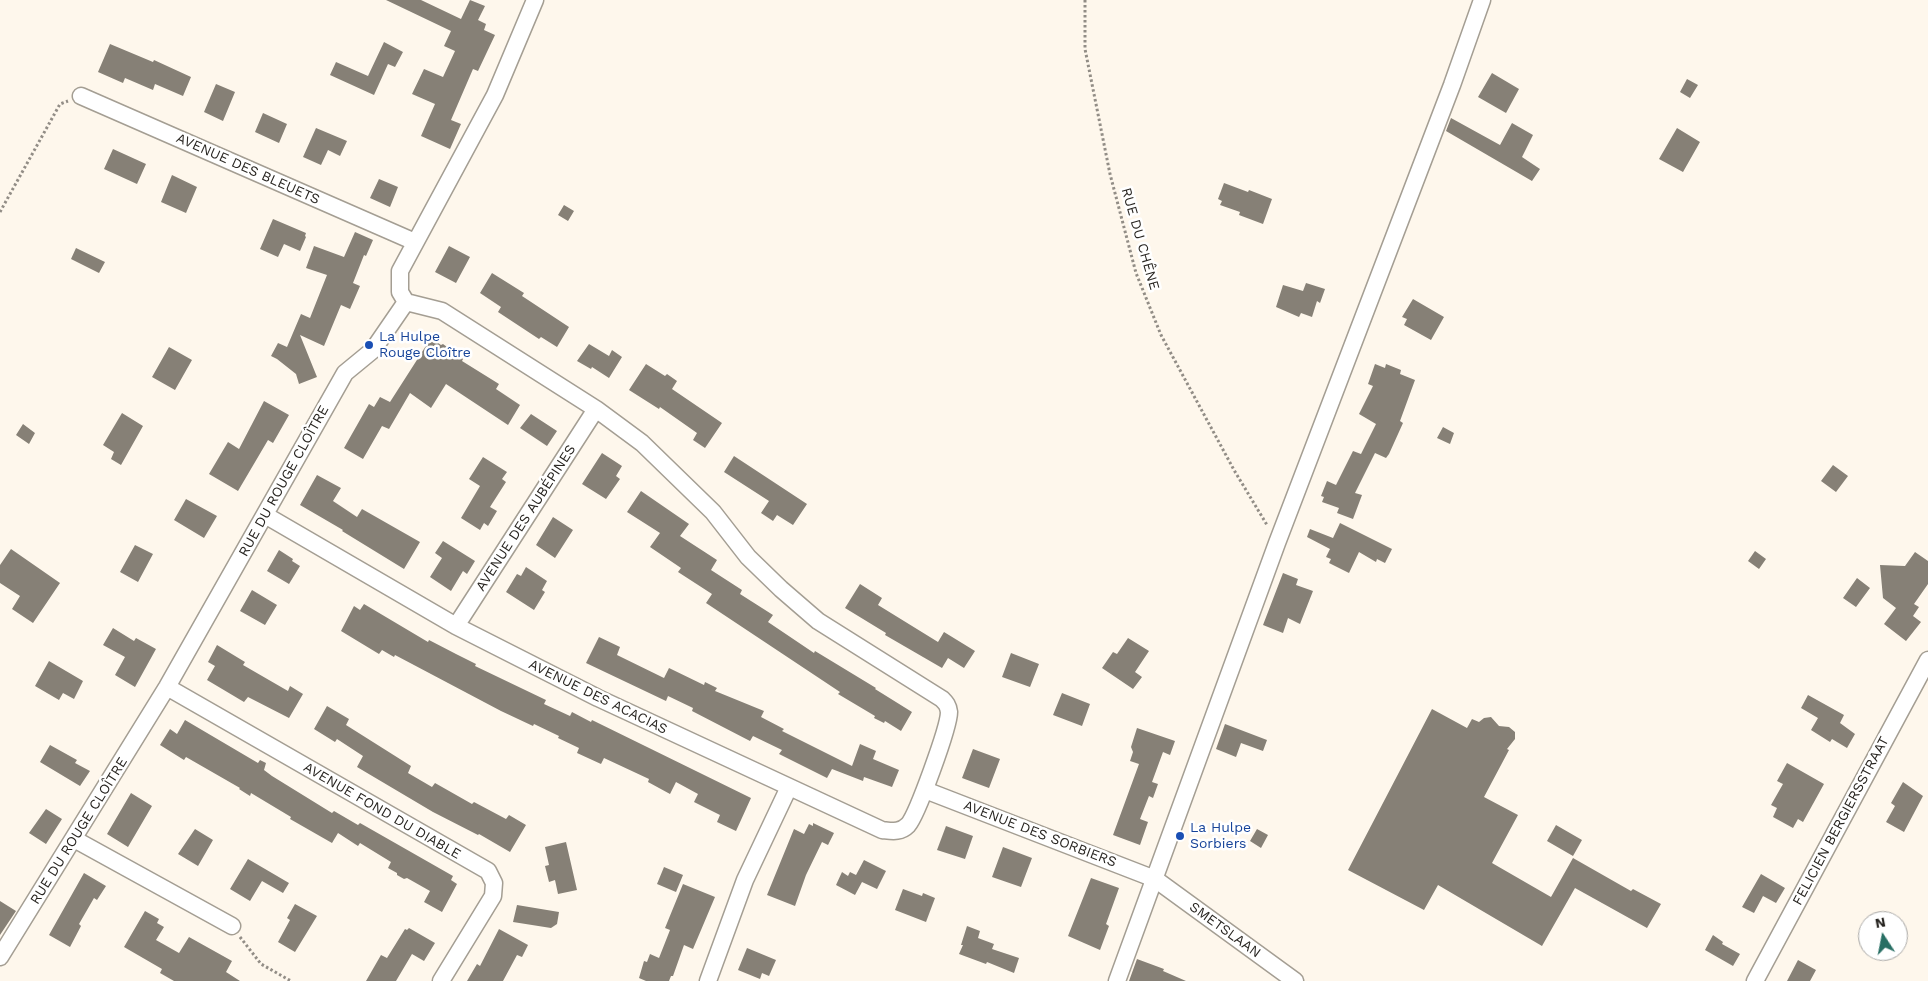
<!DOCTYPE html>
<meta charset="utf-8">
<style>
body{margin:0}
#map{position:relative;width:1928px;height:981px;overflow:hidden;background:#fef7ec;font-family:"Work Sans",sans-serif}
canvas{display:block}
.north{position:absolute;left:1858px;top:911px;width:50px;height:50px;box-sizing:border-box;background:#fff;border:1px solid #a9a8a6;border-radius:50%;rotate:349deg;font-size:14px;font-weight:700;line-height:20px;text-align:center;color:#282521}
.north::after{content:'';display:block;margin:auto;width:18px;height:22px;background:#286f64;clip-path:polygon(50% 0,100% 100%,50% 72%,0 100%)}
</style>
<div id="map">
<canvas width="1928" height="981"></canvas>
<div class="north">N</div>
</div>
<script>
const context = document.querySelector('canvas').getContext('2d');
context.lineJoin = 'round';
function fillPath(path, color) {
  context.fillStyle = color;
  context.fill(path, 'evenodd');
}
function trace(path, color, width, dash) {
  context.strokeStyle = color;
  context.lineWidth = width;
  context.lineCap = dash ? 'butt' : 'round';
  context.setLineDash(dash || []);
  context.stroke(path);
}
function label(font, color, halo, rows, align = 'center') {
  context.font = font + ' "Work Sans",sans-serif';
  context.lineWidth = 5;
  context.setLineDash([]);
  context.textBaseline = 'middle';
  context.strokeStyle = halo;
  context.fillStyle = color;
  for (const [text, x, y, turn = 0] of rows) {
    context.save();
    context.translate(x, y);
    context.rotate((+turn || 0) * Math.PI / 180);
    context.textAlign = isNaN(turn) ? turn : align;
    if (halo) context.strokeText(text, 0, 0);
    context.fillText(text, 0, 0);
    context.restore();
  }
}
fillPath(new Path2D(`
 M386,0H421L461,19L470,0L485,6L478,20L486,24L484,30L495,35L478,71L473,69L451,120L461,124L450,149L421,136L435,104L412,94L424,69L443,77L455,51L444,46L451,31Z
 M384,42L403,52L395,67L388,64L374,95L330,75L336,62L368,76Z
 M110,44L153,62L154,60L191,77L183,96L155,84L153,90L125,78L123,83L98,72Z
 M1492,73L1519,89L1506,113L1478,97Z
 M1687,79L1698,85L1690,98L1680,92Z
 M216,84L235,92L223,121L204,112Z
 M263,113L287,124L279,143L255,132Z
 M1451,118L1500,145L1512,123L1533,135L1522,157L1540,169L1532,181L1446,131Z
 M316,128L347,141L340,156L328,150L321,165L303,157Z
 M1677,128L1700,142L1683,172L1659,159Z
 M113,149L146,164L137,184L104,169Z
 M172,175L197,187L186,213L161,202Z
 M379,179L398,187L390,207L370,198Z
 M1224,183L1248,192L1249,190L1272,199L1263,224L1239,215L1240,212L1220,205L1222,201L1218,199Z
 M564,205L574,211L568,221L558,215Z
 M273,219L306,233L305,236L306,237L300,251L284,244L278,257L260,249Z
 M355,232L373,240L366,256L364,255L353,283L360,286L350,309L341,305L324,346L300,335L317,377L299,384L296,374L277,359L271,356L278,343L287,347L301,314L310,318L327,275L306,268L314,246L344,257Z
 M449,246L470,257L456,283L435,272Z
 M76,248L105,262L99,273L71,259Z
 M492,273L524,293L522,296L569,327L557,347L541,337L539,339L498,312L501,307L480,293Z
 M1306,283L1325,289L1320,303L1317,301L1312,317L1301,313L1299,317L1276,307L1283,285L1303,291Z
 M1413,299L1444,317L1431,340L1404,325L1407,319L1402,317Z
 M431,338L441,345L443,344L463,359L462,361L499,384L496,389L520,405L508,425L446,384L431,408L410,393L389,429L382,426L363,459L344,448L369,404L374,407L380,397L390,402Z
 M589,344L609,356L612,350L622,357L609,378L592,367L591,369L577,361Z
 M169,347L192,360L175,390L152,377Z
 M646,364L665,376L667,374L677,381L672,389L722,423L705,448L693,440L697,433L660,407L659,409L629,390Z
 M1375,364L1385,368L1386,364L1401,370L1400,374L1415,380L1400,421L1403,423L1389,454L1386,458L1375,453L1355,493L1362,495L1353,519L1337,513L1339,508L1322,502L1324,497L1321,496L1327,481L1336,485L1353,451L1361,454L1376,424L1359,414L1373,386L1368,384Z
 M264,401L289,415L273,443L268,440L238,491L209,474L228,442L239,449Z
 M122,413L143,426L121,465L111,459L114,452L103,445Z
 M531,414L557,431L547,446L520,428Z
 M23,424L35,433L29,444L16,435Z
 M1443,427L1454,433L1450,444L1437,438Z
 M602,453L622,466L616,476L620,479L606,499L582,484Z
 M734,456L807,504L793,525L777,515L773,521L761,513L769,501L724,472Z
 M483,457L507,472L502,479L506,482L490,507L497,511L488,526L484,523L480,530L461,518L480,486L469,479Z
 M1833,465L1848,476L1836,492L1821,481Z
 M317,475L341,488L333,501L357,517L362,509L420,542L404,569L342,531L343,530L300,505Z
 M641,491L689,524L680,536L717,560L711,570L742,590L740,594L773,615L768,622L814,653L815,651L876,688L875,689L912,712L901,731L885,721L884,723L874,718L875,716L838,694L840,692L706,603L712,594L678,572L681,568L650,547L660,533L627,512Z
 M186,499L217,516L204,538L174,520Z
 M553,517L573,530L555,558L536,545Z
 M1340,523L1392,549L1385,563L1377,559L1376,562L1359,552L1349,573L1329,563L1331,559L1326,557L1330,549L1307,537L1310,529L1333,538Z
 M443,541L475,561L467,574L463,571L451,591L430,577L442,558L435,553Z
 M135,545L153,554L138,582L120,572Z
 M11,549L60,583L33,623L12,609L20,596L0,583V565Z
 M279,550L293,559L292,561L300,566L289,584L267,571Z
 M1755,551L1766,559L1759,569L1748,561Z
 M1915,552L1928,561V584L1914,604L1919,607L1913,616L1921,622L1906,641L1884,624L1896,608L1883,598L1880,565L1905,566Z
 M526,567L547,581L542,590L545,592L534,610L506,592L517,574L521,576Z
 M1283,573L1298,579L1296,585L1313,591L1300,624L1288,618L1283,633L1263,625Z
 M1857,578L1870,588L1856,607L1843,598Z
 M860,584L882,598L878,605L938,642L944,632L975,651L964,668L948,658L942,668L885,635L886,633L845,608Z
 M252,590L277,605L265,625L240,611Z
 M364,604L428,642L429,640L456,654L476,664L475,666L546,700L544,704L570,716L572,712L591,722L592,720L751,798L736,831L717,822L720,815L694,802L698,794L676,782L670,794L648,782L649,779L604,758L601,764L577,753L579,748L558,738L559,736L534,724L533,726L501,711L395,655L394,657L382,650L379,654L341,631L354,606L360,610Z
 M113,628L134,641L136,638L156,649L135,687L115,675L125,657L103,645Z
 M599,637L620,647L617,655L664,678L669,668L704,685L705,682L717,688L715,691L764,711L761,717L784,729L782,731L852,766L860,744L876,751L873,759L899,770L892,787L864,777L863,781L832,769L827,778L779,754L782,750L753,736L750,741L692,711L693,708L668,696L666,701L586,663Z
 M1128,638L1149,651L1135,672L1142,677L1133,689L1102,668L1113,652L1117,654Z
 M217,645L245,662L243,665L288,691L290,686L303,694L289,718L248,697L244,702L207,680L215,666L208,662Z
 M1011,653L1039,664L1030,687L1002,677Z
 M49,661L83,681L74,699L63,693L59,700L35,686Z
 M1062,693L1090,704L1082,726L1053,715Z
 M1808,695L1844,715L1840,723L1855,734L1847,748L1832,739L1830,742L1811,730L1818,718L1801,708Z
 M327,706L349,719L346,725L411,766L408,773L432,787L435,783L472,804L474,802L506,819L509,815L526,825L510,852L479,834L478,835L433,812L357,767L363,756L337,739L335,742L314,729Z
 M1432,709L1467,728L1472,719L1479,722L1484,718L1491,717L1499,726L1509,727L1515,732V739L1507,749L1509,750L1484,797L1518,815L1492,863L1551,897L1573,858L1631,891L1633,889L1661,904L1647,928L1575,888L1542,946L1438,885L1424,910L1348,870Z
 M185,720L258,763L260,760L266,763L264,770L272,776L332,813L334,811L358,825L360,823L453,876L451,880L457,884L442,912L424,902L430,891L407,878L404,879L397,875V873L388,868L391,862L360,843L358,846L338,833L332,843L290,819L291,817L251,793L250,796L239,789L240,788L186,757L184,760L160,745L170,729L177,734Z
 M1225,724L1267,740L1263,751L1241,743L1236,757L1216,749Z
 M1137,728L1175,741L1170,755L1163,752L1152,782L1158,784L1153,798L1149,796L1140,819L1148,822L1140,845L1113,835L1139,764L1130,761L1133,752L1131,747Z
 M50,745L77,760L75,763L90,771L80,786L40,762Z
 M973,749L1000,759L989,788L962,778Z
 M1787,763L1824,784L1803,822L1798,819L1793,828L1773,817L1777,808L1771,805L1783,784L1777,781Z
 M1903,782L1923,796L1904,832L1886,822L1895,806L1891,803Z
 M131,793L152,806L128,847L107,834Z
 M46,809L62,819L46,844L29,833Z
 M813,823L834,833L828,845L822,842L806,875L795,906L767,895L794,829L804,834L809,824L813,826Z
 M1556,825L1582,840L1573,856L1547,841Z
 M946,826L973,836L965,859L937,850Z
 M195,829L213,840L198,866L178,854Z
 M1257,829L1268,835L1261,848L1250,841Z
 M566,842L577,890L558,894L555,880L549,882L545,866L549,865L545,847Z
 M1003,847L1032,858L1021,887L992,877Z
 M248,859L289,883L283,893L262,881L250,901L230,889Z
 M864,860L886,871L877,889L862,882L855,895L836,885L842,872L848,876L850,872L856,875Z
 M664,867L683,875L676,892L657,884Z
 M84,873L106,886L97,900L94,898L79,924L81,926L70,947L49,935Z
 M1761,874L1785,888L1776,903L1763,896L1754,913L1742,907Z
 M1091,878L1119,888L1106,924L1109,926L1100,950L1068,936Z
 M683,884L715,897L693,949L684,945L673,976H671L669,981H646L639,978L644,961L647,962L650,954L659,958L670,930L665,928Z
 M903,889L922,896L923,893L935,898L926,922L895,910Z
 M0,901L16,911L0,935Z
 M295,904L317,916L295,952L278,942L290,920L287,918Z
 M517,905L559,912L557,924L551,928L513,922Z
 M145,911L159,919L157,923L164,927L156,940L179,953L189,937L232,961L226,972L240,981H174L160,973L162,969L124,947Z
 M967,926L980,931L978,938L994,944L992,949L1019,958L1014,973L987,962L986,964L959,954L963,945H961Z
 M409,928L435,943L424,961L412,954L396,981H366L381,955L387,958L405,929L407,930Z
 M499,929L528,945L522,957L517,955L503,981H467L477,964L480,966Z
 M1713,935L1723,942L1722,944L1740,954L1733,966L1705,950Z
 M747,948L776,960L769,976L762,973L760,979L738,970Z
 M1137,959L1164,969L1163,971L1186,981H1129Z
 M1798,960L1816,970L1810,981H1787Z`), '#868076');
const minor = new Path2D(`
 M81,96L415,242
 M406,302L400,292V271L495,95L535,0
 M265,515L456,626L598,698L882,830C892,831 900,833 908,825C917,815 949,727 949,712C948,705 946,703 942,699L818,621L781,589L748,557L713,512L642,443L596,409L442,311L406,302
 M456,626L596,409
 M167,687L488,871L494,883L493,896L441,981
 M925,790L1155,879L1295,981
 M74,839L232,926
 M0,957L167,687L345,373L373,350L406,302
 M708,981L745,880L789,787
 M1117,981L1277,543L1452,85L1482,0
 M1755,981L1928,660`);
trace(minor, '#a49e93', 19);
trace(new Path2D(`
 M1085,0V49L1110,174L1136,273L1161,335L1234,470L1267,525
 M0,212L60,104L68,101
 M240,937L261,964L291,981`), '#928d86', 3, [2.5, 2.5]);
trace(minor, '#fff', 16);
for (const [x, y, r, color] of [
 [369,345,5,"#1a4fb4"],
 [1180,836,5,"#1a4fb4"]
]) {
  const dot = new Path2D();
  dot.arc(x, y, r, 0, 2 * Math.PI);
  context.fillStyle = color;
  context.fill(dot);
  trace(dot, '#fff', 2);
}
label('14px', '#282521', '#fff', [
 ["AVENUE DES BLEUETS",248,169,24],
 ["RUE DU CHÊNE",1140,239,74],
 ["RUE DU ROUGE CLOÎTRE",284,481,-61],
 ["AVENUE DES AUBÉPINES",526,518,-57],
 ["AVENUE DES ACACIAS",598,697,26],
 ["AVENUE FOND DU DIABLE",382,811,30],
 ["FELICIEN BERGIERSSTRAAT",1841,821,-62],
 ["RUE DU ROUGE CLOÎTRE",79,831,-58],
 ["AVENUE DES SORBIERS",1040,834,21],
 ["SMETSLAAN",1225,930,36]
]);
label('14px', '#164399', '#fff', [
 ["La Hulpe",379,337],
 ["Rouge Cloître",379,353],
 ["La Hulpe",1190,828],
 ["Sorbiers",1190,844]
], 'left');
</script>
